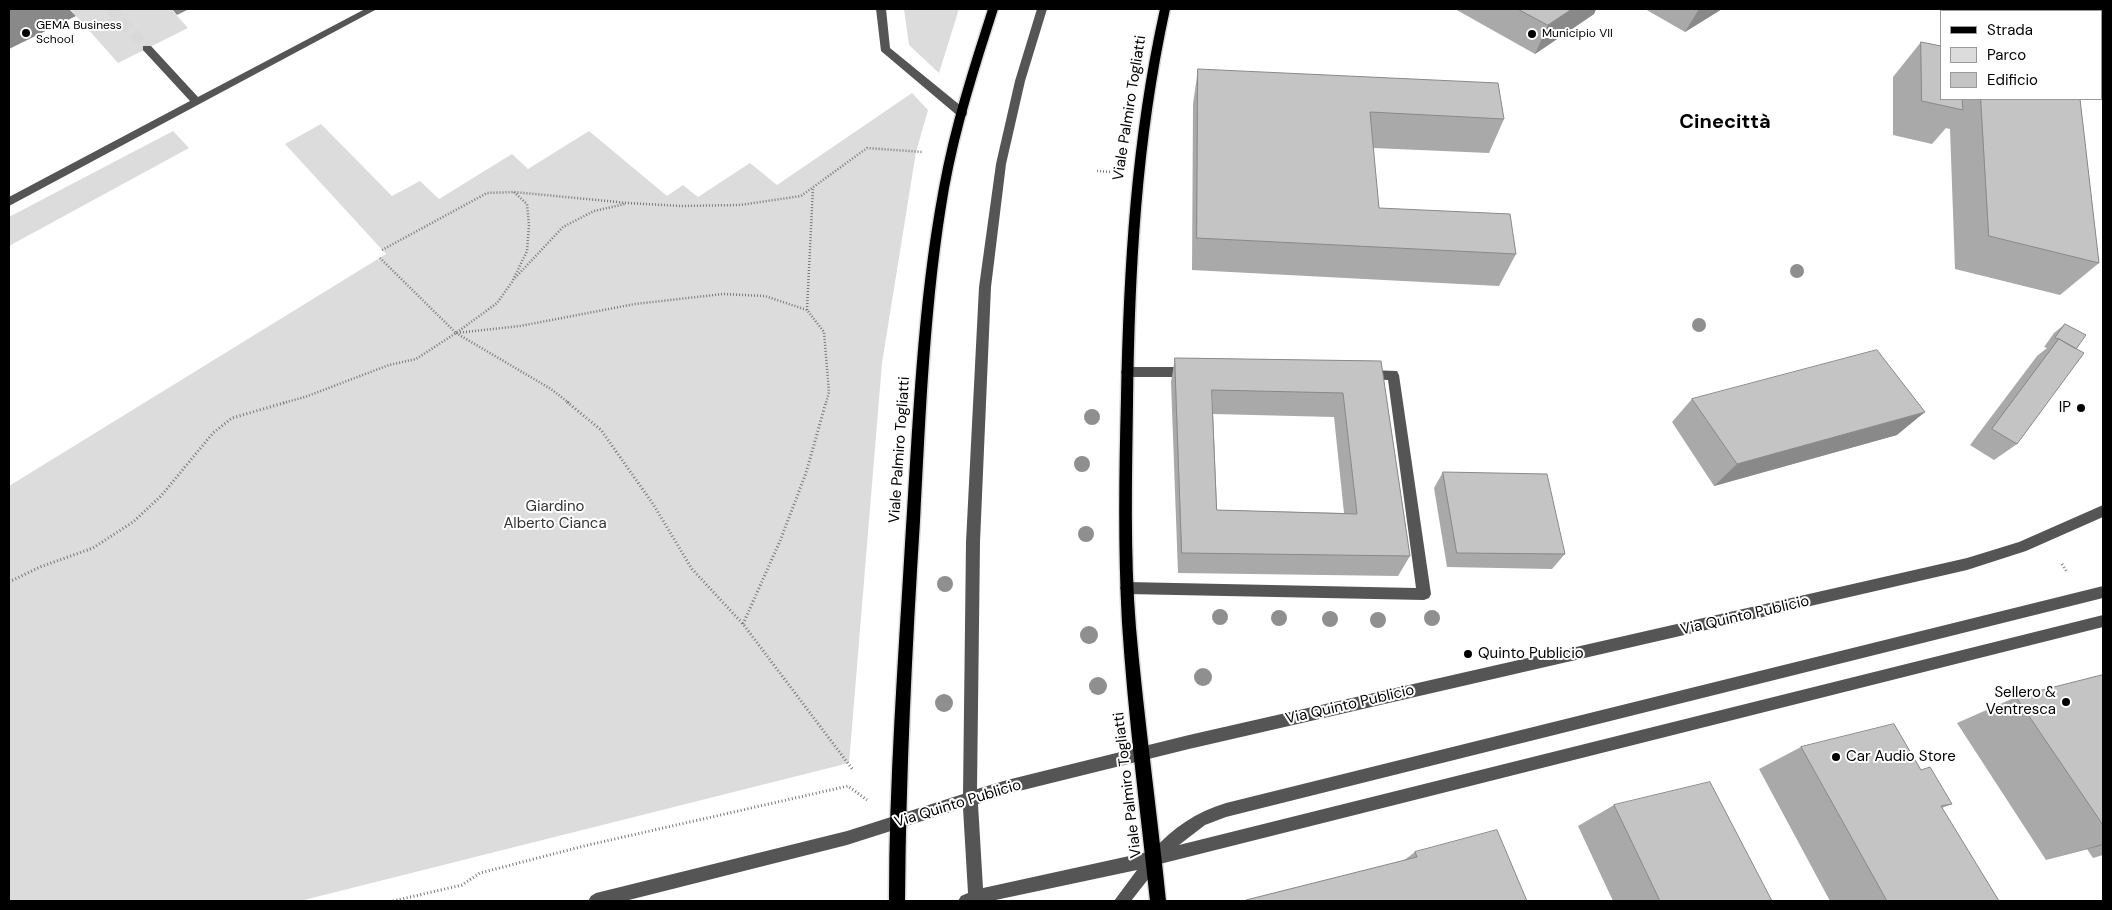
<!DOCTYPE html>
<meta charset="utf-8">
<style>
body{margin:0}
#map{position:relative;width:2112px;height:910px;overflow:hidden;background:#fff;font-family:"DM Sans",sans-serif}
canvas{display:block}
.frame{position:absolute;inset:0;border:10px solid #000;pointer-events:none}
.legend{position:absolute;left:1940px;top:10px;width:162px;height:90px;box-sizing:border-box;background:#fff;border:1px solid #999;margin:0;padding:6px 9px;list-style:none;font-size:15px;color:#000}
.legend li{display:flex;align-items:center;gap:10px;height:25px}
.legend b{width:25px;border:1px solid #999}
</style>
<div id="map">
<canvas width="2112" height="910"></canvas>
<div class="frame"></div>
<ul class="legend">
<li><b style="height:6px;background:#000"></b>Strada</li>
<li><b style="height:14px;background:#dcdcdc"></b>Parco</li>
<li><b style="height:14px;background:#c4c4c4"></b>Edificio</li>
</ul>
</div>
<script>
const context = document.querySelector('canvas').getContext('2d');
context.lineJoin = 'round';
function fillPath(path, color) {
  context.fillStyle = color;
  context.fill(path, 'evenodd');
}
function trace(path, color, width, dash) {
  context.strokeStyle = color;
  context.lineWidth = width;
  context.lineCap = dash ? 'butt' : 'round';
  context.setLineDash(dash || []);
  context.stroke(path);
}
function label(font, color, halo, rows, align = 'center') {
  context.font = font + ' "DM Sans",sans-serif';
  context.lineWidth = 4;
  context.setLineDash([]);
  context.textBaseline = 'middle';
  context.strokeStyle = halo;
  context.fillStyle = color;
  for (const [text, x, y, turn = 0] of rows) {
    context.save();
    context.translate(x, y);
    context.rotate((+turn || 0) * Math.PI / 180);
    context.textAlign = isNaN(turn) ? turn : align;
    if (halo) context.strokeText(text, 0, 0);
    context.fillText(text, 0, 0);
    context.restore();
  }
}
fillPath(new Path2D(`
 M70,9H171L188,28L118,63Z
 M904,9H959L939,73L909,45Z
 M912,93L928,110L916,152L882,363L849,763L300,901H9V486L386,254L285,144L321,124L392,196L420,181L439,199L512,154L528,169L589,131L667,196L683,185L698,197L750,163L777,185Z
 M173,131L189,148L9,246V217Z`), '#dcdcdc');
trace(new Path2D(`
 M111,9L147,48`), '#d9d9d9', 11, [11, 5.5]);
const major = new Path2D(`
 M988,9H998C979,68 960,127 949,188C930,298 926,410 920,521C912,648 906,774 905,901H889C889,782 898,663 905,544C913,425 917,305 939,188C950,127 969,68 988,9Z
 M1160,9H1170C1141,143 1135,267 1133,403C1132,478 1130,553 1136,628C1144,719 1157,810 1166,901H1150C1140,809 1128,716 1122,623C1118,548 1119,473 1121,398C1124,264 1131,140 1160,9Z`);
trace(major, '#dbdbdb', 3);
trace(new Path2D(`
 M1097,171L1111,172
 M514,192L527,204L529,225L527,251L512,282L497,303L456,333L520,326L635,304L723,294L765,296L807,310L824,332L829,392L826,403
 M382,250L487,193L514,192L628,203L681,206L740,205L801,196L867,148L923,152
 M515,278L563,227L594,211L625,204
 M807,310L813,187
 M456,333L551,389L569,403
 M283,403L305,397L389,365L416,359L456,333L380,258`), '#777', 2.5, [1, 2]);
trace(new Path2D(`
 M567,402L601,430L653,504L692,569L743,624L853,770
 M2062,564L2067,572
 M9,582L40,567L93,548L133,522L161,496L213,433L232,418L287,402
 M743,624L780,541L806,473L826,402
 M393,901L462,885L480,873L584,846L848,786L867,800`), '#777', 3, [1, 2.5]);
fillPath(new Path2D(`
 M365,9H377L9,206V197L190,101L143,50V46H151L198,97Z
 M876,9H886L890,48L966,110L967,113L966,116H958L881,51Z
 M1037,9H1047L1025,81L1006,164L991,287L980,542L977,789L1007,780L1189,735L1967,558L2019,542L2103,505V517L2026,551L1967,570L1189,749L1007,794L978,804L983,888L1152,851C1173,828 1196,812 1226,803L2103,586V598L1226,817L1205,825L1179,845L2103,615V627L1160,864L1131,901H1114L1137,870L991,901H958L961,896L968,893L963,808L847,845L625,901H588L591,896L596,893L847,831L963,794L966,542L979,287L996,164L1015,81Z
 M1127,367H1190L1194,368L1196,372L1194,376L1190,377H1127L1123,376L1121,372L1123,368Z
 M1367,370L1397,371L1399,375L1431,594L1429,598L1424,600L1127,594L1122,592L1120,588L1122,584L1127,582L1416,588L1388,380L1363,379L1361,375L1363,371Z`), '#555');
fillPath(major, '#000');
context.fillStyle = '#8f8f8f';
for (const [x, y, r] of [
 [1797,271,7],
 [1699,325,7],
 [1092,417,8],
 [1082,464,8],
 [1086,534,8],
 [945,584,8],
 [1220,617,8],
 [1279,618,8],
 [1432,618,8],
 [1330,619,8],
 [1378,620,8],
 [1089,635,9],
 [1203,677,9],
 [1098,686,9],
 [944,703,9]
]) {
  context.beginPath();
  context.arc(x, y, r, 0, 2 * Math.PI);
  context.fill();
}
fillPath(new Path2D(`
 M1455,9H1596L1594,14L1535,54Z
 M1645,9H1722L1685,32Z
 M1947,9H2070V11H1947Z
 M1921,42L1941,99H2080L2099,263L2060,295L1955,269L1950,129L1946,128L1932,144L1893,135V77Z
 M1198,69L1504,119L1489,153L1373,148L1379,208L1516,254L1499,286L1192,270L1193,104Z
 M2065,324L2076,349L2017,444L1994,460L1970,445L2037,356L2047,348L2044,347L2054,333Z
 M1175,358L1381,361L1410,556L1398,576L1178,573L1171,382ZM1213,414L1334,417L1344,513L1217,510Z
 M1692,399L1897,435L1714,486L1672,422Z
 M1443,472L1565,554L1552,569L1447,567L1434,488Z
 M2103,675V855L2093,858L2087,849L2046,860L1957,723L2016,697Z
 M1801,747L1921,770L1952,804L1942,808L1999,901H1830L1759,769Z
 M1614,805L1772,901H1613L1578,826Z
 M1415,852L1527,901H1245L1246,900L1403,861Z`), '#a9a9a9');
fillPath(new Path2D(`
 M9,9H69L76,16L9,49Z
 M172,9H189L177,15Z
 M1572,9H1596L1594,14L1535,54L1548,25Z
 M1699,9H1722L1685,32Z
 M1925,412L1897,435L1714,486L1737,464Z
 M2103,844V845L2046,860Z`), '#898989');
const building = new Path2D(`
 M1518,9H1572L1548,25Z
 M1978,9H2070V11H1978Z
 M1921,42L1941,46V99H1962L1963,110L1922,101Z
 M1198,69L1498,83L1504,119L1370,112L1379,208L1510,214L1516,254L1197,238Z
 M1981,99H2080L2099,263L1989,236Z
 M2065,324L2086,335L2076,349L2059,339L2055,338Z
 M2059,339L2084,353L2017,444L1992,429Z
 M1877,350L1925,412L1737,464L1692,399Z
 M1175,358L1381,361L1410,556L1182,553ZM1212,390L1343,393L1357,514L1217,510Z
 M1443,472L1547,474L1565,554L1457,553Z
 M2103,675V825L2016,697Z
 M1894,724L1921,770L1930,767L1952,804L1941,806L1999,901H1887L1801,747Z
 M1710,782L1772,901H1660L1614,805Z
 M1497,830L1527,901H1246V900L1417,857L1415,852Z`);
fillPath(building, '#c4c4c4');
trace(building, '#898989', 1);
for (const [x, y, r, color] of [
 [26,33,5,"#000"],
 [1532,34,5,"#000"],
 [2081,408,5,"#000"],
 [1468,654,5,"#000"],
 [2066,702,5,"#000"],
 [1836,757,5,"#000"]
]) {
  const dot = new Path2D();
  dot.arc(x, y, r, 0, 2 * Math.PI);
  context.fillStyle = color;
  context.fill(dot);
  trace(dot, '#fff', 2);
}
label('12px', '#000', '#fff', [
 ["GEMA Business",36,26],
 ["School",36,40],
 ["Municipio VII",1542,34]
], 'left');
label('15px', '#000', '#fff', [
 ["Viale Palmiro Togliatti",1130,108,-81],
 ["Viale Palmiro Togliatti",900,450,-86],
 ["Via Quinto Publicio",1745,616,-13],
 ["Via Quinto Publicio",1350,705,-13],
 ["Viale Palmiro Togliatti",1128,785,-97],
 ["Via Quinto Publicio",958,804,-17]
]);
label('15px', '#000', '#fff', [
 ["IP",2071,408],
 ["Quinto Publicio",1478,654,"left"],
 ["Sellero &",2056,693],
 ["Ventresca",2056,710],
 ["Car Audio Store",1846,757,"left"]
], 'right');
label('15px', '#333', '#fff', [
 ["Giardino",555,507],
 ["Alberto Cianca",555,524]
]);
label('bold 20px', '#000', '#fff', [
 ["Cinecittà",1725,123]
]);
</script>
